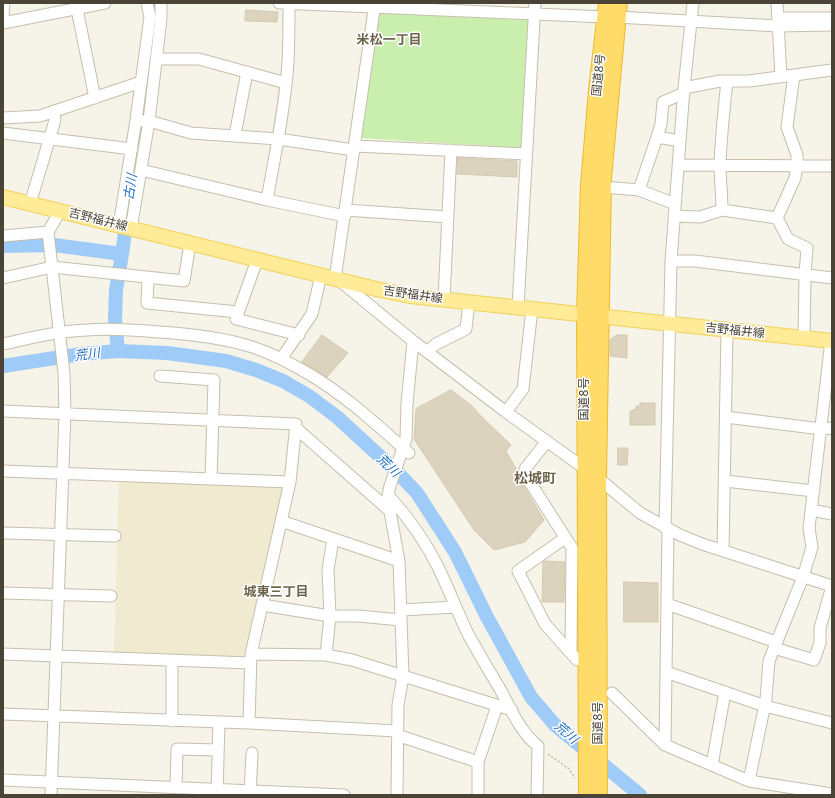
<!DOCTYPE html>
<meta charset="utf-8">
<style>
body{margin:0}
#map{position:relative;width:835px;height:798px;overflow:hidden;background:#f6f3e8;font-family:"Noto Sans",sans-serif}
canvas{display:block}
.frame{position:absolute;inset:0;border:4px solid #4a4436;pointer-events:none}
</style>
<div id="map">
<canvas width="835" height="798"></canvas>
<div class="frame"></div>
</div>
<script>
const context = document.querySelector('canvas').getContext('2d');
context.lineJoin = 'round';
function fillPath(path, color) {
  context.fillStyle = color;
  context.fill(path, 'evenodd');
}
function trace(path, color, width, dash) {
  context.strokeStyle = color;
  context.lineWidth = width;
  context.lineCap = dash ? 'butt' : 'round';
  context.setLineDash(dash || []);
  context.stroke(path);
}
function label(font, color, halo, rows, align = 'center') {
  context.font = font + ' "Noto Sans","Noto Sans JP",sans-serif';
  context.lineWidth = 3;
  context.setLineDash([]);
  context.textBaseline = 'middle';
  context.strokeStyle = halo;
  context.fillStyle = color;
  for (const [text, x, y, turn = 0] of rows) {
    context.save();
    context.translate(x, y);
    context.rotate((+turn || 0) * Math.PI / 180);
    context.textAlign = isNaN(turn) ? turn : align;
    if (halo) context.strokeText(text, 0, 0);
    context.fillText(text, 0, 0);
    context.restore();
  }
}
fillPath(new Path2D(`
 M119,480L281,485L283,490L243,658L114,654Z`), '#f0ead1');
fillPath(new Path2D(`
 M377,13L530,20L523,148L360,138Z`), '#caeead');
trace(new Path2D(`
 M148,70L156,14L153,3
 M3,246L54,245L122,254L136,152
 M118,351L115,319L116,290L122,254
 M3,366L81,354L118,351L167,353L226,361L256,370L283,381L309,396L337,417L399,474L417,493L455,552L487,617L531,697L555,725L640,795`), '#9ecbf8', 14);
const building = new Path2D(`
 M246,10L278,12L277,22L245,21Z
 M458,158L517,161V177L457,174Z
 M322,335L348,353L327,377L302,362Z
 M617,335H627V358L610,356V340Z
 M451,390L471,405L481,416L511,445L506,451L519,474L520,480L544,520L525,542L494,550L474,530L414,439L416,409Z
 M640,403H655V425H630V411L636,409V406H640Z
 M618,448H628L627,465H618Z
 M544,561L565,562L564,602H542L543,562Z
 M624,582L658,583V622H624Z`);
fillPath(building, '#dcd3bf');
trace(building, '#d4c9ae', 1);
const minor = new Path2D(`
 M279,3L605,17
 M777,3L781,77
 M77,9L95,98
 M3,16L4,3
 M617,17L778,26L832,25
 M778,18H832
 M3,23L105,3
 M157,59H199L286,83
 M794,75L787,127L797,155V165L795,178L777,218L788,239L807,248L805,275L804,338
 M684,88L720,81H749L832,70
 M3,118L40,116L141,82
 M143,121H149L191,133L278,139L354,150
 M3,133L132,149
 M235,135L247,72
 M657,137L680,141
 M355,146L526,154
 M678,165L832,166
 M141,170L267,200L345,216
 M603,187L639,190L675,204
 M639,190L657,137L661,124L663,102L684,93
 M267,200C275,154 285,108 288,62C289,43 289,23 289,3
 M30,204L55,120L54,111
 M345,210L448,217
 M722,210L777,218
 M674,216L700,217L722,210C722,194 720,179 720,164C721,136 724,109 727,81
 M119,226L136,120L150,17L147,3
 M131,229L149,121L161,19V3
 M3,236L48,232
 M257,260L236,319L299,335
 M671,261H695L832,278
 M3,278L52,267L184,281L190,243
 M148,278L147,303L238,312
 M335,279L375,3
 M340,281L413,341L506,412L598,478L640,513L680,535L702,544L832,586
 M444,299L451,150
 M518,307L535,3
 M3,344C31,338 58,331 87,330C111,328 135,330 159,332C189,334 220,337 249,346C270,352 290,363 309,374C345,395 377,425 409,453
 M427,352L436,344L466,329L469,302
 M281,359L312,314L321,275
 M160,376L214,380L211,479
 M3,411L296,424L290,482L251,654L249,723
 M506,412L523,389L532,309
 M726,417L821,429L832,428
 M297,429L389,510
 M547,441L525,469L526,476L572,548L571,653
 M3,471L290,482
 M725,481L814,491
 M388,495C407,516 424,539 437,565C448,587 457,611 468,634C478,652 489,671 500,689C511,709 520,732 538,746L537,795
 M811,510L832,514
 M281,521L399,561
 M665,528L671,261L684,88L693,3
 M3,533L115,536
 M565,538L518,571L545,624L577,660
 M723,551L727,330
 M3,593L111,596
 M667,604L776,642
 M262,605L330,616H358L401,620
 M401,610L456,607
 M774,648L814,660L820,643V628L832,586
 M3,654L250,663
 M251,654L326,655L352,660L512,710
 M326,655L330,616L328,570L333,539
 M666,672L765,706L832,723
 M612,693L665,745L749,781L832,794
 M3,714L249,723L397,731
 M172,721V660
 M397,735L478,762
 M665,745L668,529
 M712,765L725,692
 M3,780L344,795
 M749,781L766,699L769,661L803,577L812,547L809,528L831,341
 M176,788L177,749L218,750
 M51,795L65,413L64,373L48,232L60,211
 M217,795L219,722
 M250,795L252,753
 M397,795L398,705L403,676L399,561L389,506L388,495L390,486L406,439L407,404L413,341
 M478,795V762L497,706`);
const major = new Path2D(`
 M3,197L376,289L410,296L832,341`);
const highway = new Path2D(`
 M587,795L585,315L589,185L597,90L607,3
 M599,795L598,478L603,179L619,3`);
trace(minor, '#c5bfac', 13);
trace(major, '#f1d25b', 16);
trace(highway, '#efb929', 18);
trace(new Path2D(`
 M548,754L569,769L575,778`), '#c6ba99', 1.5, [2, 2]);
trace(minor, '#fff', 11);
trace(major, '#ffeb98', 14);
trace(highway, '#ffdc6a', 16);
label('12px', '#4a4436', '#fff', [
 ["国道8号",599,75,-84],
 ["吉野福井線",98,220,14],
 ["吉野福井線",413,295,8],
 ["吉野福井線",735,331,6],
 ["国道8号",585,399,-90],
 ["国道8号",599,723,-90]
]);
label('bold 13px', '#6e644c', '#fff', [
 ["米松一丁目",389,40],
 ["城東三丁目",276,592]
]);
label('italic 13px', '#2270c3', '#fff', [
 ["古川",131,187,-82],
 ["荒川",87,355,-8],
 ["荒川",388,466,44],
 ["荒川",566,733,41]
]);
label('bold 14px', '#6e644c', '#fff', [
 ["松城町",535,479]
]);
</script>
